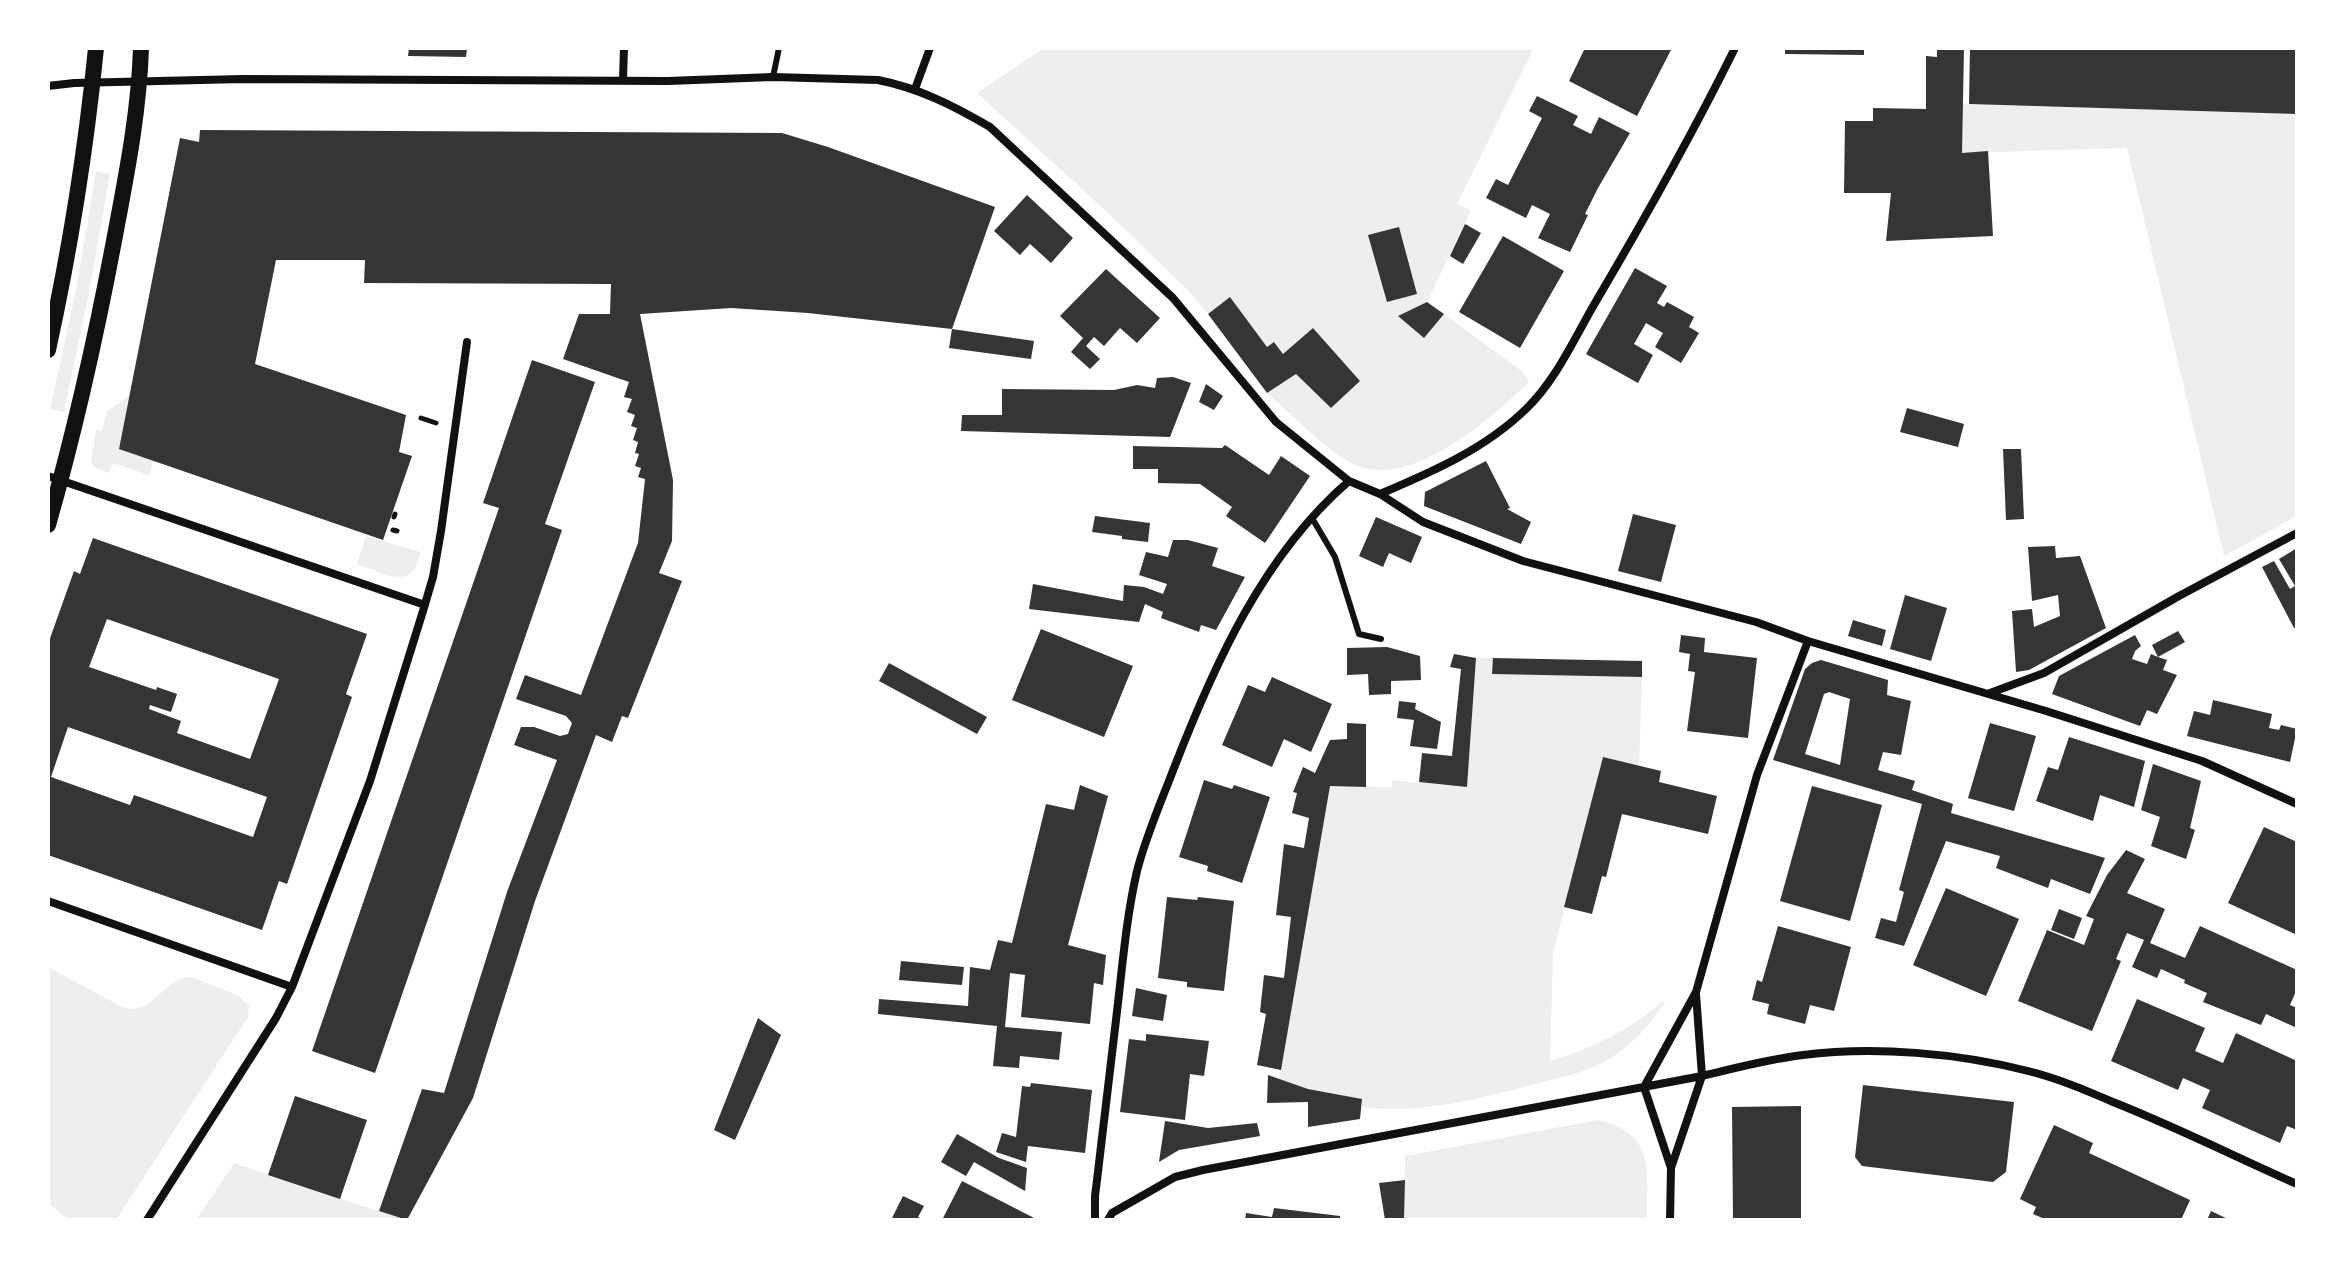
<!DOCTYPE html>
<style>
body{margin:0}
#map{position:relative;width:2345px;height:1268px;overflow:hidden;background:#fff;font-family:Bitter,serif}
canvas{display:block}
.frame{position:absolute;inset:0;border:50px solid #fff;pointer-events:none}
</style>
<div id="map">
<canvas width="2345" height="1268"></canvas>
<div class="frame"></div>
</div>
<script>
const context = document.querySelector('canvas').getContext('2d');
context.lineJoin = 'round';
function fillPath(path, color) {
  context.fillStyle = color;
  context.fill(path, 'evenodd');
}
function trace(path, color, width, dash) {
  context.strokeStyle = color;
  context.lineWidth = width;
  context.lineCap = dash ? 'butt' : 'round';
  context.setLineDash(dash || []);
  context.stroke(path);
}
fillPath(new Path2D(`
 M1044,48H1534L1457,204L1471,210L1427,302L1399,316L1424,338L1444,314L1523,372L1529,382C1491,418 1409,492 1353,464C1327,451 1290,413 1267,393L1296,374L1331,408L1360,381L1314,328L1283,354L1275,342L1267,347L1230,297L1208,314L1191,293L1108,213L977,93ZM1369,235L1417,294H1416L1387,302Z
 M1963,104L2297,114V516L2224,556L2127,148L1962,153Z
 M96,171L110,174L89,293L64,412L50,409L76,290Z
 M129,396L119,448L154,461L149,475L113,463L109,473L96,468L91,463L96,430L102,431L107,411Z
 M366,536L420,552C414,593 383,573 357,564Z
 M1476,658H1493V674L1642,677L1639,766L1603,757L1553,953L1550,1061C1588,1050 1633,1029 1662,1001L1665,1002C1650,1025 1632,1045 1609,1059C1587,1072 1563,1077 1539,1083C1483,1098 1420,1115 1362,1107V1099L1308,1089L1279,1079L1330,786L1392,787V780L1467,787Z
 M48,967L124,1008C155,1015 163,977 192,977L239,996L249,1005L248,1017L116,1220H69L48,1203Z
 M1598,1120C1656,1133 1647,1172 1647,1220H1404L1405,1156Z
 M234,1163L405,1220H196Z`), '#eee');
fillPath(new Path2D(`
 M409,48H467L466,57L408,56Z
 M1585,48H1672L1637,116L1569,81Z
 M1785,48H1864V55L1785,54Z
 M1937,48H1964L1962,153L1988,151L1993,236L1886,241L1891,193H1844L1845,121H1873V108L1926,109V56L1937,57Z
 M1970,48H2297V114L1969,104Z
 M1537,96L1578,116L1573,125L1591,134L1599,117L1630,133L1598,188L1585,214L1588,215L1570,252L1538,238L1550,214L1532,205L1526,218L1486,198L1496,179L1508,185L1542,118L1529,111Z
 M200,130L782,133L828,147L995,207L952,329L1034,341L1031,359L949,348L952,329L808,313L731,308L640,314L673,480L672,541L659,573L682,581L628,718L622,716L612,742L596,735L535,901L473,1098L407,1220L379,1211L422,1089L444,1093L507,892L557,760L514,745L521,727H534L560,736L568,734L572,723L566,716L516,699L525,675L581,695L638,543L645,479L638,477L641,468L635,466L639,454L635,453L638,442L633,440L637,428L631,426L635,415L627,412L632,399L624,397L629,382L563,359L579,314H610L611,284L364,283L365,260H276L255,364L406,415L399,452L412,456L383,540L119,449L180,138L199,142Z
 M1027,195L1073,238L1051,263L1030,244L1020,255L994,231Z
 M1465,224L1481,233L1463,264L1450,256Z
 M1399,227L1417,294L1387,302L1368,235Z
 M1503,236L1564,271L1520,348L1459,312Z
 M1635,268L1667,286L1657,303L1664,307L1667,302L1694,317L1689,327L1699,333L1681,363L1655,347L1663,333L1646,323L1634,344L1653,355L1638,383L1586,354Z
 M1106,269L1160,318L1137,343L1120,328L1104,346L1094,337L1086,346L1100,359L1090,369L1071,352L1083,338L1060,316Z
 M1230,297L1267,347L1274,342L1283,354L1313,328L1360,381L1331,408L1296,374L1267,393L1208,314Z
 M1427,302L1444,314L1424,338L1398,316Z
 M532,360L595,382L545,524L562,530L375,1073L312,1051L499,508L483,503Z
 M1173,377L1191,383L1170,437L961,431L962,415H1002V389L1114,390L1137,385L1155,388L1157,378Z
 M1206,384L1223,396L1214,410L1199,402Z
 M1907,408L1964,424L1958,447L1900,432Z
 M1225,445L1269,475L1281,456L1310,476L1265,543L1226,516L1232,507L1200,484L1158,483V469H1133V446L1222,448Z
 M2003,449H2021L2024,519L2006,520Z
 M1486,461L1510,508L1507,509L1531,522L1521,544L1424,506L1425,492Z
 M1633,514L1676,525L1661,582L1618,571Z
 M1095,516L1150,523L1148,542L1122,539V536L1092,532Z
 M1376,517L1422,537L1411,563L1389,553L1383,567L1359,556Z
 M93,538L367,634L346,694L352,697L287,884L279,881L262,930L48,855V644L74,571L80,574ZM107,619L279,679L250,759L177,733L181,721L149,709L150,705L171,712L177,694L157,687L156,690L89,667ZM68,727L267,797L253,837L134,795L130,805L51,777Z
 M1173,540H1188L1218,548L1212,566L1245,577L1216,630L1201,625L1199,632L1161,618L1163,612L1145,604L1139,622L1029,609L1033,584L1123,601L1124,585L1144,587L1163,594L1167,584L1139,575L1146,552L1168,557Z
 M2055,546L2056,558L2080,556L2106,628L2029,670L2016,672L2012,611L2032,609L2034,627L2060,616L2058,595L2032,601L2028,547Z
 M2297,548V627L2294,628L2262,567L2274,561L2290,589L2295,586L2279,559Z
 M1905,595L1947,608L1931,661L1890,649Z
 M1853,620L1886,630L1882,646L1848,636Z
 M1041,629L1133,666L1104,737L1012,700Z
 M2178,631L2185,642L2158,657L2167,660L2163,670L2177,675L2157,714L2147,710L2140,726L2052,694L2059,676L2135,635L2141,646L2135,651L2132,659L2147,664L2151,654L2158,657L2152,645Z
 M1681,635L1705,638L1704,652L1757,658L1748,738L1687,731L1695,672L1688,671L1690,654L1679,652Z
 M1387,647L1420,656L1421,680L1391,681V694L1369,695L1368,674L1347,675V648Z
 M1454,654L1476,658L1467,787L1419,782L1422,753L1452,756L1461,669L1450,667Z
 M1493,658L1642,661V677L1492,674Z
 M1821,660L1888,680L1887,695L1911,701L1901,755L1883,752L1878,770L1915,781L1912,790L1953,804L1951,813L2105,858L2090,894L2051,879L2048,888L1996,868L2000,856L1946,841L1904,946L1875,938L1881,918L1896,922L1904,892L1899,890L1922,804L1773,760L1805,669L1812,663ZM1829,692L1850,699L1840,765L1805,754L1824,694Z
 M889,663L987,717L977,734L879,681Z
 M1272,677L1332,704L1311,752L1284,739L1272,767L1222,745L1248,685L1265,692Z
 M2213,700L2272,714L2269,728L2279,730L2281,725L2297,729L2290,762L2187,736L2194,711L2210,715Z
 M1399,701L1416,703L1415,709L1441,722L1437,749L1410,746L1414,720L1397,718Z
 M1347,723L1366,724V787L1330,786L1281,1070L1257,1065L1266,1014L1260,1012L1264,975L1284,978L1287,952L1291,917L1276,915L1284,844L1304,848L1309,818L1292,813L1297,793L1293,792L1303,767L1315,773L1330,740L1347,739Z
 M1990,723L2036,736L2014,811L1968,798Z
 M2069,737L2145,761L2134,807L2100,795L2093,821L2036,801L2048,767L2058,770Z
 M1603,757L1661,771L1659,782L1717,796L1708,834L1622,814L1606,877L1602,876L1592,914L1564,907Z
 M2153,764L2201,781L2190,828L2195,830L2186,859L2151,846L2160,817L2141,810Z
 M1204,780L1232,789L1234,785L1270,797L1242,883L1207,871L1208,866L1179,857Z
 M1080,785L1108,796L1068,945L1106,955L1103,985L1094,983L1090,1024L1021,1017L1025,975L1010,973L1005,1027L1062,1032L1059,1060L1020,1056L1019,1068L993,1066L997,1026L878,1014L879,999L968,1006L970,967L990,970L998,940L1012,943L1046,804L1074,810Z
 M1812,786L1882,805L1850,921L1780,901Z
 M2264,827L2297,842V935L2228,903Z
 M2126,850L2145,859L2127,893L2165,909L2150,943L2185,958L2200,926L2297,970V989L2290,1005L2297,1008V1028L2266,1014L2261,1025L2203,1002L2207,993L2184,983L2185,980L2161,969L2157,978L2132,967L2144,940L2127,933L2116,959L2121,961L2092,1031L2018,1001L2047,930L2084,945L2094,919L2086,916L2107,875Z
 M1946,888L2019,919L1986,996L1913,965Z
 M1167,897L1197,900L1198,897L1234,901L1224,991L1187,987V982L1158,978Z
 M2059,909L2082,918L2074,939L2051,930Z
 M1778,926L1851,947L1834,1011L1810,1005L1805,1024L1767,1014L1769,1004L1752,1000L1757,980L1762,982Z
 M901,961L964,967L962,985L899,980Z
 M1136,988L1167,995L1163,1021L1132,1016Z
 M2137,999L2205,1028L2195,1051L2223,1063L2236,1033L2297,1061V1130L2287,1126L2280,1143L2202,1108L2210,1090L2183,1078L2178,1090L2111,1061Z
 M758,1018L781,1035L735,1140L714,1130Z
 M1146,1034L1209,1041L1204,1076L1190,1074L1185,1120L1120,1112L1129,1039L1146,1041Z
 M1268,1075L1308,1089L1362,1099L1360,1119L1308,1127V1102L1267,1103Z
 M1031,1083L1092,1090L1085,1153L1028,1146L1026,1162L996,1152L1002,1133L1016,1137L1022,1086L1030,1087Z
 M1863,1085L2014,1102L2006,1172L1993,1182L1862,1166L1855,1157Z
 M295,1096L367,1120L340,1199L268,1175Z
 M1801,1106V1220H1733L1732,1107Z
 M1165,1121L1208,1128L1257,1123L1260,1136L1179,1150L1159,1162Z
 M2054,1125L2093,1143L2089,1153L2190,1200L2181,1220H2047L2033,1214L2036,1207L2020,1199Z
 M957,1134L999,1158L1027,1168L1025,1191L974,1162L966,1176L941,1162Z
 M1405,1180L1404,1220H1385L1379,1183Z
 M962,1181L1038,1220H942Z
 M903,1196L924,1206L918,1217L924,1220L892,1218Z
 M1274,1208L1340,1216V1220H1245L1246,1213L1272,1217Z
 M2211,1211L2230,1220H2207Z`), '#353535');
trace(new Path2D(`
 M421,418L436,423
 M394,517L395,514
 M393,530L397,531`), '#111', 5);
trace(new Path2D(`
 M773,77L779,48
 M1312,518L1335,557L1359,634L1381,639`), '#111', 6);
trace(new Path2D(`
 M623,80L624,48
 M48,86L74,83L243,79L668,81L773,77L878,80C919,88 954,106 990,127L1173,298L1276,422L1349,481L1380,494L1423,522L1523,561L1756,622L1808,641L2046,711L2202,761L2297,804
 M915,89L930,48
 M48,476L425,605
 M1380,494C1432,472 1485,449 1526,409C1556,380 1574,339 1595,303C1644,220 1692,135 1735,48
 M1990,693L2044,673L2179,596L2297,533
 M48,901L292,987
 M1671,1168L1644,1087L1696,992L1757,775L1808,641
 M147,1220L276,1018L292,987L370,781L423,611L433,577L441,531L467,342
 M1095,1220V1196C1103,1132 1110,1068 1118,1003C1123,959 1127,914 1137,871C1146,836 1161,802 1174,768C1214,665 1263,555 1349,481
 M1108,1220L1112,1213L1175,1177L1203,1170L1702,1076C1735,1068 1769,1059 1803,1055C1874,1046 1958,1053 2028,1071C2057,1078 2085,1090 2113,1102C2176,1127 2236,1157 2297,1184
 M1670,1220L1671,1168L1702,1076L1696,994`), '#111', 8);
trace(new Path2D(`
 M48,350C70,250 86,149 96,48
 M48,525C75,431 96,336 114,241C126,177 139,113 141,48`), '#111', 16);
</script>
